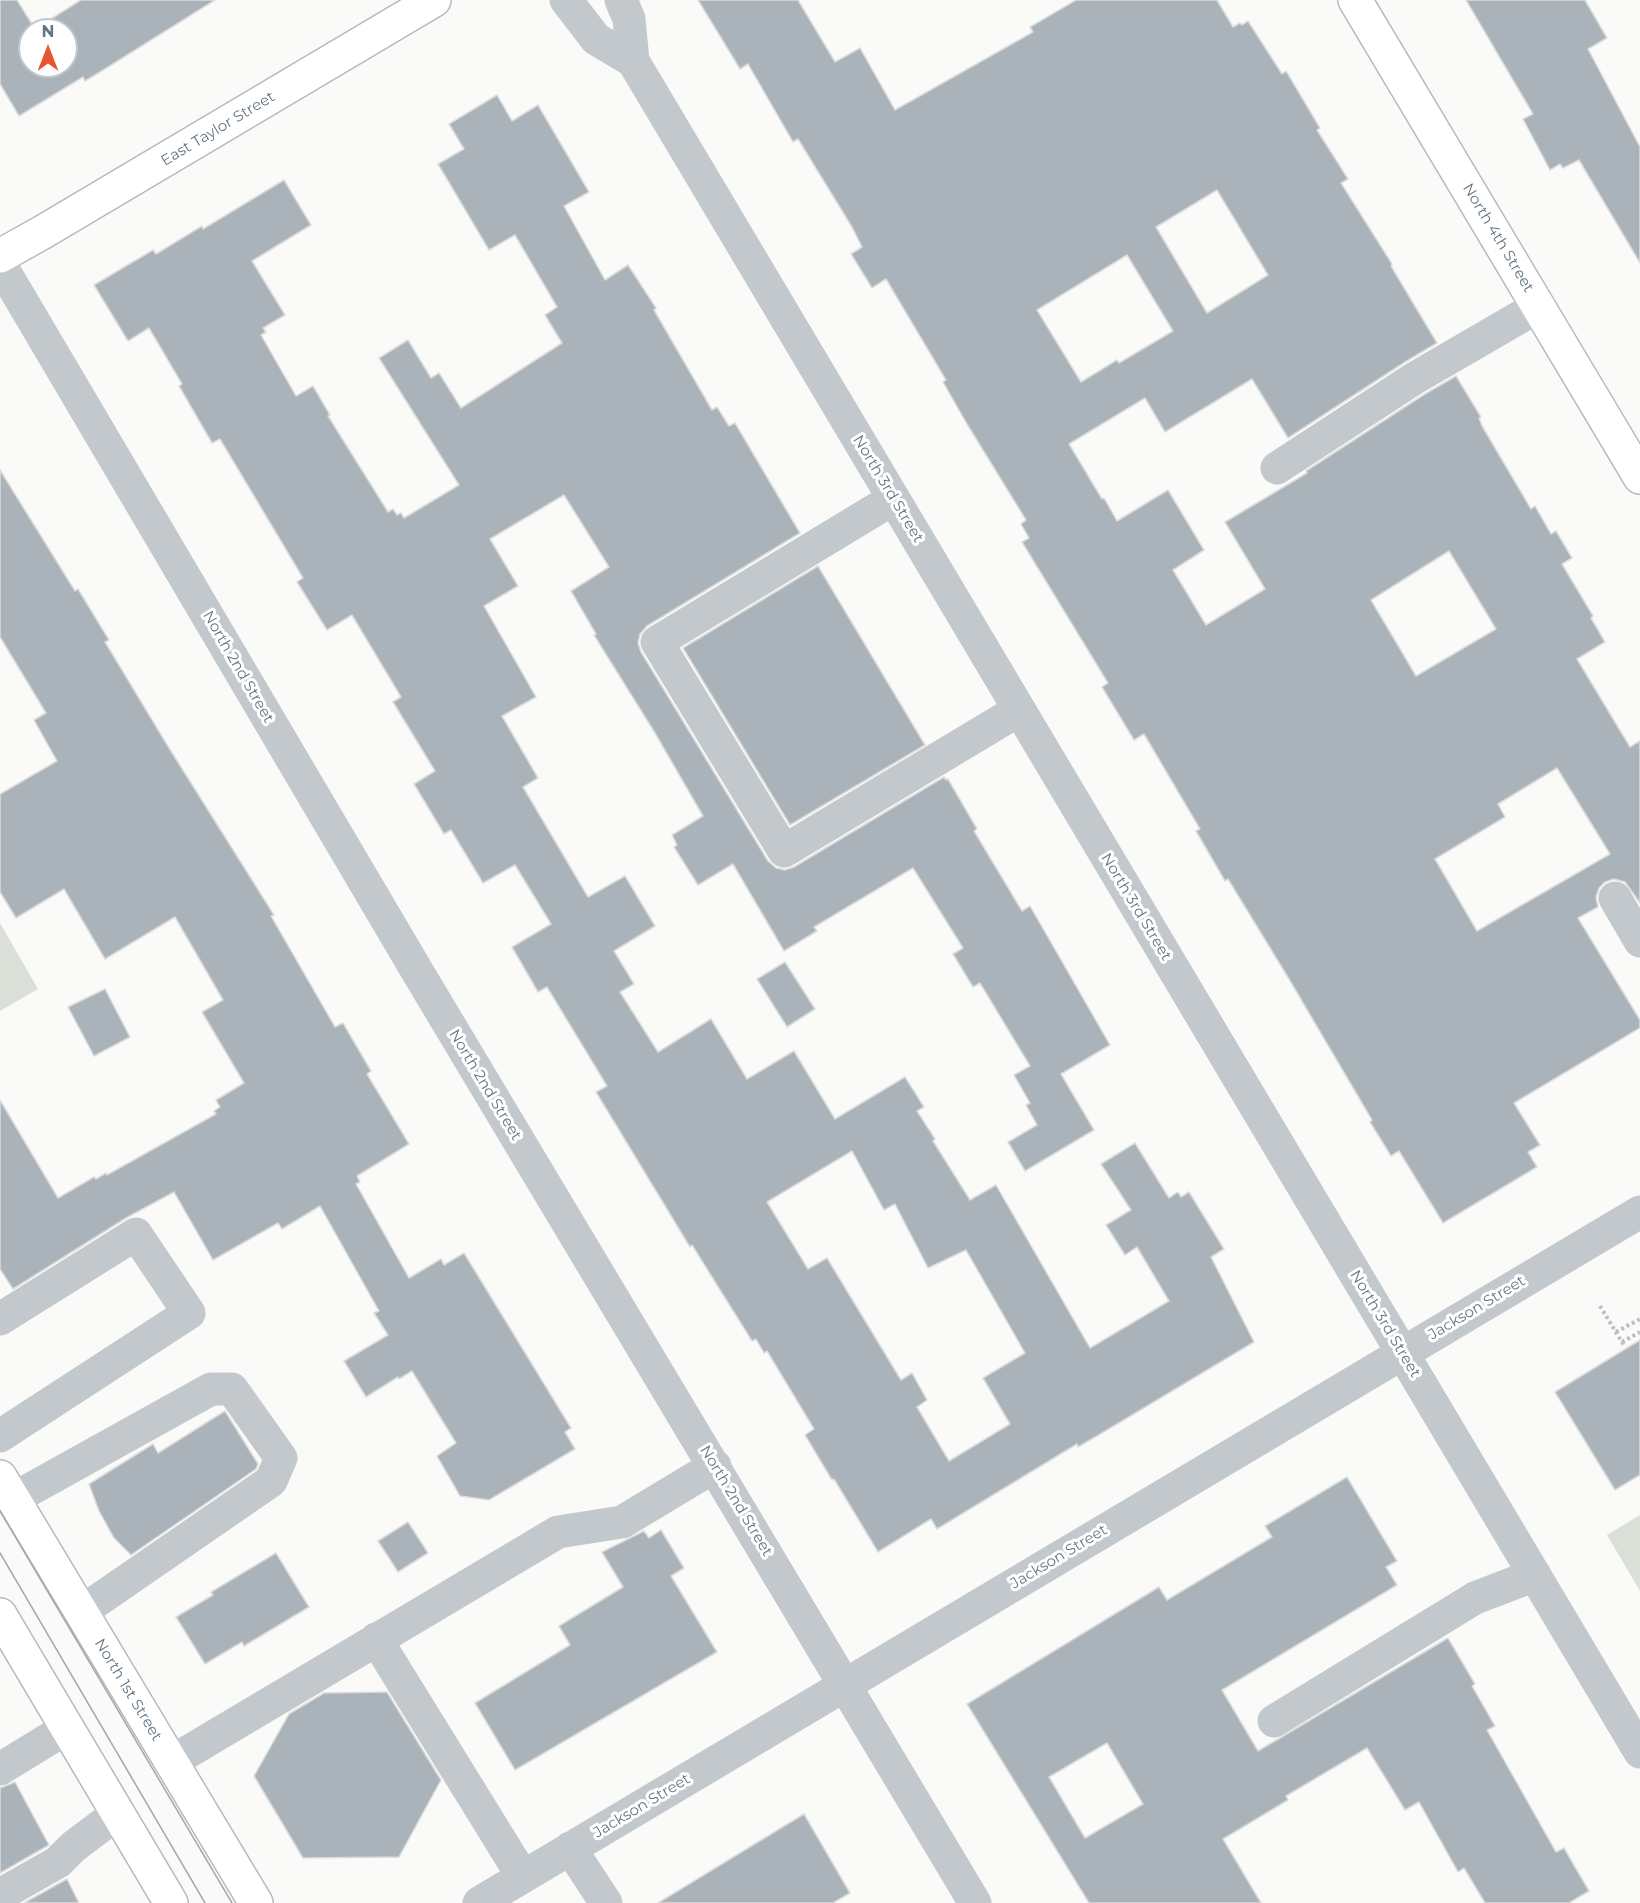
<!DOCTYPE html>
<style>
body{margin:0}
#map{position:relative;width:1640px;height:1903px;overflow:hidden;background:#fafaf8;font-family:Montserrat,sans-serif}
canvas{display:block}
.north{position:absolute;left:18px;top:18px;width:60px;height:60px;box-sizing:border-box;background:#fff;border:2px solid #c1c8cd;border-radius:50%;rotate:0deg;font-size:16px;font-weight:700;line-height:24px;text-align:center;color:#657683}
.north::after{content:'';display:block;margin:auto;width:21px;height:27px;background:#e4572e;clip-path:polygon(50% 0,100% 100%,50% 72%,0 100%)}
</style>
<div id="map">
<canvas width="1640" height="1903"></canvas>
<div class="north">N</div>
</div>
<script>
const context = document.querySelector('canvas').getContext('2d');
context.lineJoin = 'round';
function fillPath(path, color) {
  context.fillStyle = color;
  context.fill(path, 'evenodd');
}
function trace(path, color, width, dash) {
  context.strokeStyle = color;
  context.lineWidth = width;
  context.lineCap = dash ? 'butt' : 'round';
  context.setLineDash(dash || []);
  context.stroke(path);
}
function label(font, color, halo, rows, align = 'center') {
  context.font = font + ' Montserrat,sans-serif';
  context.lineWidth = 6;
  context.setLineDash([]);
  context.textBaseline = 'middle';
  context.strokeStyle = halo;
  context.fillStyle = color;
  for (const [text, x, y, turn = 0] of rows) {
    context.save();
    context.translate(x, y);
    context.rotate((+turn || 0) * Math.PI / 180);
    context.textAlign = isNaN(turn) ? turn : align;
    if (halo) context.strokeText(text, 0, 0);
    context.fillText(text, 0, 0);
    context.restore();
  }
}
fillPath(new Path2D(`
 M0,923L38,989L0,1011Z
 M1640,1515V1591L1607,1535Z`), '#dadfd7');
const building = new Path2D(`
 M0,0H17L35,29L81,0H215L100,72L85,81L83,77L19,116L0,84ZM30,30H66V66H30Z
 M698,0H798L835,62L860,48L895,110L1033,32L1030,27L1076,0H1217L1233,27L1240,23L1242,25L1248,21L1282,74L1286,71L1320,128L1317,130L1348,179L1341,183L1392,264L1391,266L1437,343L1405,362L1288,438L1252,379L1165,432L1145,398L1069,444L1102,499L1104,498L1117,521L1168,490L1204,550L1173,570L1206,625L1265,589L1225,522L1307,473L1306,471L1425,394L1456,376L1481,417L1479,418L1482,426L1531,509L1535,506L1551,534L1556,531L1572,558L1562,564L1593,616L1591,618L1605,642L1577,659L1630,747L1640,741V903L1625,882L1614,879L1605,882L1599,888L1596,897L1598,907L1578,918L1640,1020V1028L1514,1103L1540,1145L1528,1152L1537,1167L1443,1223L1399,1151L1391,1156L1370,1122L1372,1120L1289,979L1228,879L1225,881L1196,831L1200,829L1144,734L1134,740L1102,687L1108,683L1022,542L1029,538L1021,524L1026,520L967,424L943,382L946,380L886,279L872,288L851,254L862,247L852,227L798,139L793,142L748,64L740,69ZM1217,190L1268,275L1207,313L1156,227ZM1127,255L1173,331L1119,363L1117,360L1081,382L1037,310ZM1449,551L1496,629L1416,676L1371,600ZM1557,768L1610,854L1477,931L1435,859L1505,817L1498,804Z
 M1466,0H1585L1607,38L1588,49L1640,147V263L1579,160L1563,168L1560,164L1550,170L1523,119L1533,114Z
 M497,95L512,121L538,105L589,192L564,206L605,280L628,265L656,308L654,310L712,410L717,407L729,426L735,423L800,533L647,626L640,634L638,643L641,652L768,861L776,868L785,870L794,867L944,777L946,780L948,779L977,829L974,831L1022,911L1030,906L1110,1045L1061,1074L1094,1130L1025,1171L1008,1142L1037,1125L1026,1105L1030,1103L1014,1075L1030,1066L980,983L973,987L953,954L963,948L913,868L814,927L817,931L784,951L733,864L698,885L674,847L677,845L672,835L703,816L655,733L594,635L596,634L571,591L609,567L564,495L490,539L518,586L484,606L536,697L502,716L538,778L523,787L588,897L625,876L655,926L614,951L634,984L620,992L658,1052L711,1019L747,1079L794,1051L835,1119L905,1077L924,1107L917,1111L935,1139L933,1141L970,1200L996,1185L1090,1348L1169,1301L1137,1247L1125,1255L1106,1225L1131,1210L1101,1164L1135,1143L1169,1198L1178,1192L1181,1197L1189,1192L1224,1249L1211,1257L1254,1342L1102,1433L1078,1447L1077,1444L937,1529L931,1519L878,1552L834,1479L832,1480L805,1435L814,1429L767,1351L764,1353L756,1339L752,1341L692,1245L690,1247L596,1092L607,1086L547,987L538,992L512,947L551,924L515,865L483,883L451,830L444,834L414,784L435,771L393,702L401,697L352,615L327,630L297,582L303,578L220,439L212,443L179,386L182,384L149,328L128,341L94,285L153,250L156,254L202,226L203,229L284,180L311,225L252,261L285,315L263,328L266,332L261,335L296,396L313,386L330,415L328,416L388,512L393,509L397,515L401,513L404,518L459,485L379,358L408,340L431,378L439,373L461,408L562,343L545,315L557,307L515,235L489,250L438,164L464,149L449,124ZM852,1151L884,1210L895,1204L928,1268L966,1250L1025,1353L983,1378L1010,1424L949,1461L917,1407L927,1400L912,1373L901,1380L827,1258L808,1269L767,1202Z
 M0,470L75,591L78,589L109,640L105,642L169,748L274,915L271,916L335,1027L343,1023L371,1071L367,1074L409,1144L357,1176L360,1182L356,1184L409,1278L441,1259L444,1265L464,1253L571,1428L565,1432L575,1449L489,1500L460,1496L437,1456L456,1443L412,1371L399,1379L398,1377L366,1397L344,1361L388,1335L374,1313L379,1311L320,1206L282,1229L278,1223L213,1260L174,1192L126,1218L13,1289L0,1269V1100L58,1198L94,1177L96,1179L106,1173L107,1175L216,1114L214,1111L220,1107L216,1100L244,1083L202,1012L223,1000L175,917L105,959L64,889L16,918L0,892V794L57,761L34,720L46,713L0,637Z
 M818,566L925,745L790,825L683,648Z
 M785,962L815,1009L787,1027L757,979Z
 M105,989L130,1037L94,1056L68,1007Z
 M1640,1340V1475L1615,1490L1555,1392Z
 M225,1411L258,1464L256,1469L131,1555L114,1538L99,1511L89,1484L153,1444L158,1453Z
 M1347,1477L1397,1561L1386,1567L1397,1585L1222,1690L1258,1751L1448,1638L1475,1684L1472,1686L1495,1726L1487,1730L1556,1852L1564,1848L1589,1891L1569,1903H1485L1464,1868L1458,1872L1419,1802L1405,1810L1367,1748L1286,1796L1288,1800L1223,1839L1261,1903H1089L967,1704L1159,1587L1167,1600L1272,1537L1265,1526ZM1107,1743L1143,1804L1085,1838L1049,1777Z
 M408,1522L428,1553L398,1572L378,1541Z
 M661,1530L684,1568L671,1576L717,1652L515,1770L475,1703L570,1645L559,1626L623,1587L602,1552L644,1531L649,1538Z
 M276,1553L309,1607L244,1646L242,1642L205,1664L176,1617L213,1595L211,1592Z
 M387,1692L441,1780L399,1857L303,1858L254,1776L289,1714L324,1693Z
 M15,1782L49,1845L0,1873V1788Z
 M804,1814L850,1893L833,1903H658Z
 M67,1879L79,1903H24Z`);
fillPath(building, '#aab3b9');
trace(building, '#dcdcda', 1.5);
const major = new Path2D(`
 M1355,0L1640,477
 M0,256L43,232L434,0
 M0,1477L256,1903
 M0,1615L171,1903`);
trace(major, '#b5babe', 36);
trace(new Path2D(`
 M1600,1306L1625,1347
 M1616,1332L1640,1319
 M1622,1342L1640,1332`), '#bbbfc2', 4, [3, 3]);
trace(new Path2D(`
 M566,0L596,39L633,61
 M621,0L629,19L633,61L1640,1752
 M0,264L420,976L975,1903
 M1277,468L1415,378L1539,306
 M893,499L657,642L784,851L1019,710
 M1615,898L1640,941
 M0,1319L136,1234L189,1313L0,1436
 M13,1499L211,1389H232L281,1458L271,1481L81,1612
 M376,1639L523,1877
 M1274,1721L1475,1598L1535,1575
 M171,1762L558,1532L622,1522L715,1466
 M0,1769L67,1728
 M570,1848L606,1903
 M0,1895L58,1862L73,1847L118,1813
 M479,1903L1640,1212`), '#c3c8cc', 33);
trace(major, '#fff', 33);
trace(new Path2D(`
 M0,1511L232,1903
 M0,1553L205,1903`), '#a2aab0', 1.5);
label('15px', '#657683', '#fff', [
 ["East Taylor Street",218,129,-31],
 ["North 4th Street",1498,238,59],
 ["North 3rd Street",888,489,59],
 ["North 2nd Street",238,667,60],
 ["North 3rd Street",1136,907,59],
 ["North 2nd Street",485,1085,59],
 ["Jackson Street",1477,1308,-31],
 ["North 3rd Street",1385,1324,59],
 ["North 2nd Street",736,1501,59],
 ["Jackson Street",1059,1557,-31],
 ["North 1st Street",128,1690,59],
 ["Jackson Street",642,1806,-31]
]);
</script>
